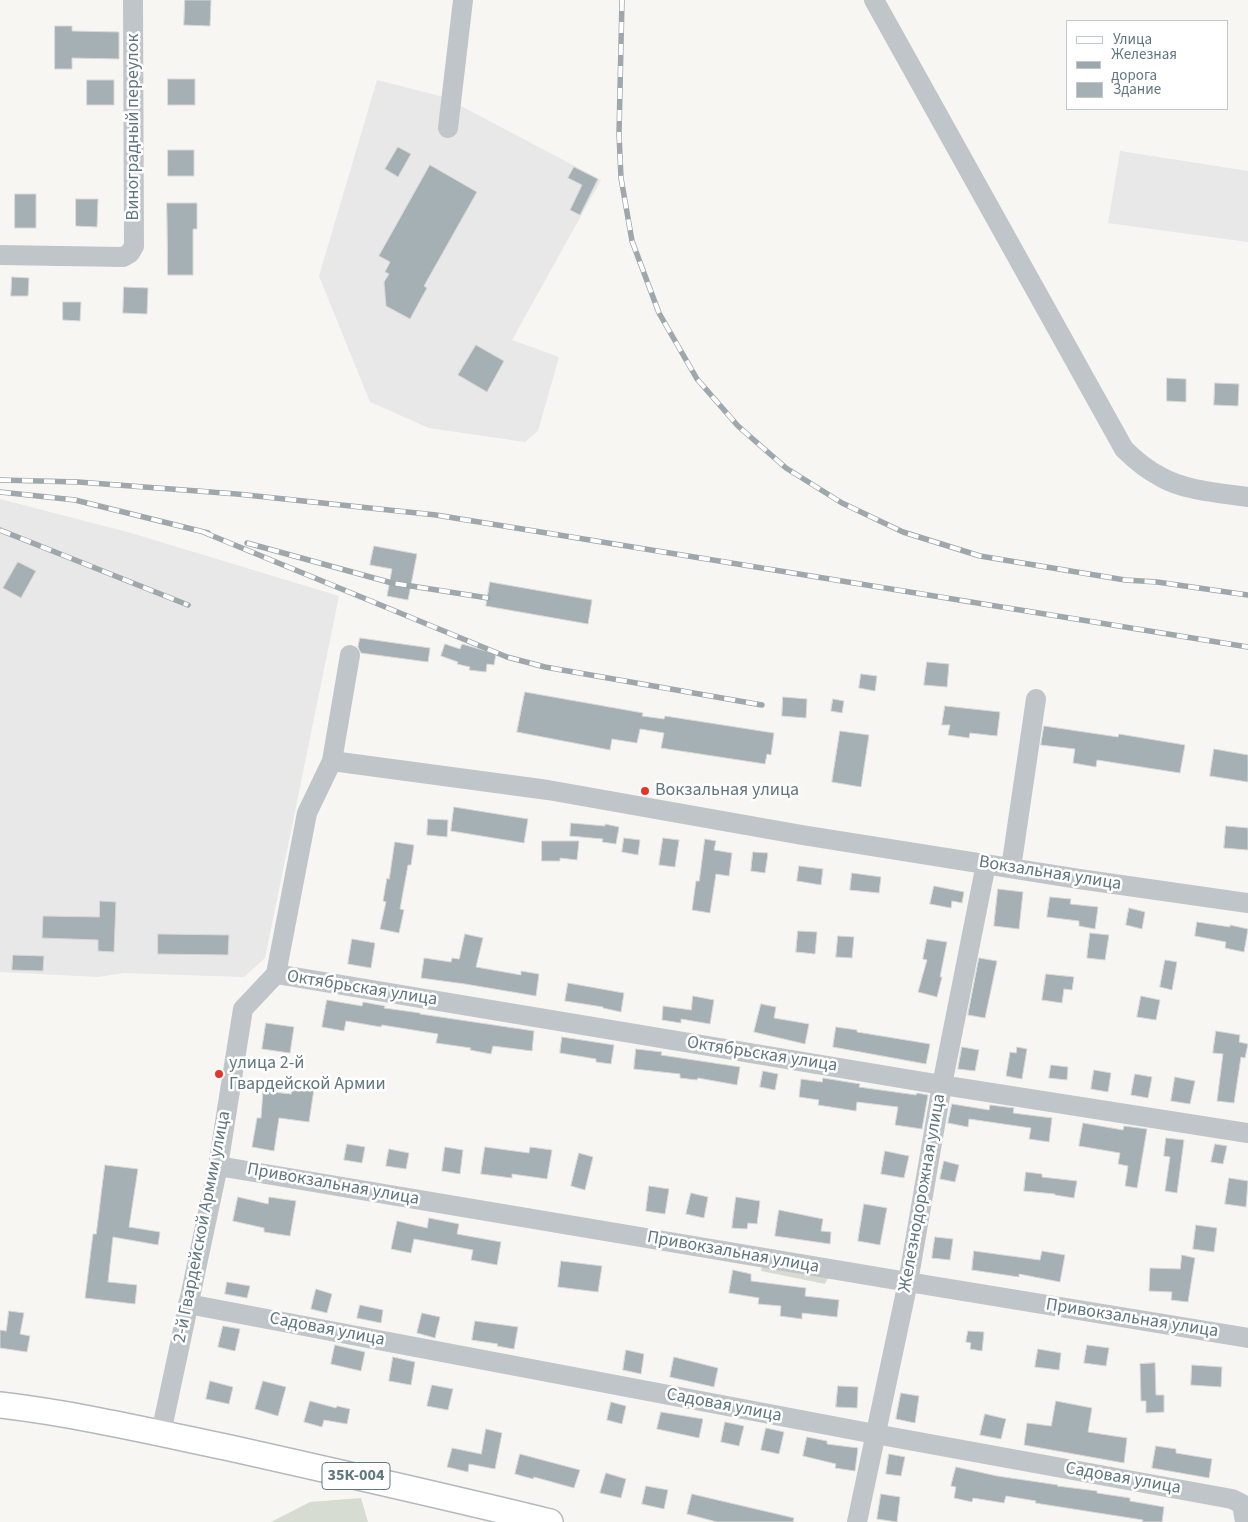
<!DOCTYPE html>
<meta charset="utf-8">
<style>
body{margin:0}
#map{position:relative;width:1248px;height:1522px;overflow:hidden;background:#f7f6f3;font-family:"Source Sans 3",sans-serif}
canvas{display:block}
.legend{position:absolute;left:1066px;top:20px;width:162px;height:90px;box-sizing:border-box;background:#fff;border:1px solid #c0c9cc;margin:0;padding:6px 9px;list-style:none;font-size:15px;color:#61777f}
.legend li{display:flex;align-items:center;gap:10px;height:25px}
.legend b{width:25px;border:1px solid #c0c9cc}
</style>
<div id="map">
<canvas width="1248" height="1522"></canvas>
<ul class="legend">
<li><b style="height:6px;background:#fff"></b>Улица</li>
<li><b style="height:6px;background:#9ea8ac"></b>Железная дорога</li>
<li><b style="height:14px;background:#a4b0b3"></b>Здание</li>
</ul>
</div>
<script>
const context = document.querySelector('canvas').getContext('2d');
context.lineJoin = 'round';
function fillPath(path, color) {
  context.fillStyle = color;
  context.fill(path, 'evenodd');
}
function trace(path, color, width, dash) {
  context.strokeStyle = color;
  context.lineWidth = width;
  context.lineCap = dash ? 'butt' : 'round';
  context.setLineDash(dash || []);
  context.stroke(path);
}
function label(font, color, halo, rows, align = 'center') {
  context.font = font + ' "Source Sans 3",sans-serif';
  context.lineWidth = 5;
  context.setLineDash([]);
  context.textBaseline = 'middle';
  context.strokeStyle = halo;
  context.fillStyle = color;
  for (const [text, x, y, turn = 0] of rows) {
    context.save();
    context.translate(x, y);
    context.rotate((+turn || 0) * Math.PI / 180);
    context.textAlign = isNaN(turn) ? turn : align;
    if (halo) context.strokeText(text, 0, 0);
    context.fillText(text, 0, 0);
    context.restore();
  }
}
fillPath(new Path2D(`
 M377,80L444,97L601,180L512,340L559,357L538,431L525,442L429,428L370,402L319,276Z
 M1120,151L1248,171V242L1108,223Z
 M0,499L131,533L339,596L265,958L244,977L124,973L98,977L0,972Z`), '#e7e8e7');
fillPath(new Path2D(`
 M764,1258L828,1278L825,1284L761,1271Z
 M361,1498L368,1522H271L310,1502Z`), '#d7dcd2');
const building = new Path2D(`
 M185,0H211L210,26L184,25Z
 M55,26H72V31L119,32V59L72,58V69H55Z
 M168,79H195V105H168Z
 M87,80H114V105H87Z
 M398,147L411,154L398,177L385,169Z
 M168,150H194V176H168Z
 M430,165L477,192L424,286L427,288L410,319L386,306L384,282L389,274L385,272L390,262L379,256Z
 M574,167L598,179L580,215L570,210L582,185L568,178Z
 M15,194H36V228H15Z
 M76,199H98L97,227L76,226Z
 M167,203H197V229H193V275H168Z
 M12,277L29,278L28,296H11Z
 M124,287L148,288L147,314L123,313Z
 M63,302H81L80,321L63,320Z
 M476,345L504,361L487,392L458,375Z
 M1167,378L1186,379V402L1167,401Z
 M1215,383L1239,384L1238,406L1214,405Z
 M374,546L417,554L408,600L387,596L392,569L370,565Z
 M18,562L36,571L21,598L3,588Z
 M490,582L592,600L588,624L486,606Z
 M360,638L430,648L428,662L361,653L358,647Z
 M445,644L460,649L462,644L496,654L494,665L487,664L486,672L469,670L470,667L457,664L458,662L441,656Z
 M927,662L949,664L947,687L924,685Z
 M861,674L877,676L875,691L859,688Z
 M525,692L643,713L642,716L664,719L665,716L774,733L771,755L767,754L765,764L661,748L664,733L640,729L637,743L612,739L610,750L517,732Z
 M783,697L807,699L806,718L782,716Z
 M833,699L844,701L842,713L831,711Z
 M945,706L1000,712L997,736L970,733L969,738L948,735L950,725H942Z
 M1044,726L1118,737L1119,734L1185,745L1180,773L1097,760L1096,767L1073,763L1075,749L1041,745Z
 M840,731L869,735L861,787L832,782Z
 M1214,749L1248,755V782L1210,776Z
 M454,807L528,819L524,843L451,831Z
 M428,819L448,820L447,837L427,835Z
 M571,823L605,826V824L619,827L616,844L602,842L603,839L570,836Z
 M1226,826L1248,828V850L1224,848Z
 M624,838L640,840L638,855L622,852Z
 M663,838L679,840L675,867L659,865Z
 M705,839L716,841L714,850L732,853L729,876L716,874L710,913L692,910L696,881H699Z
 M542,841H579L577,860L560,858V861H542Z
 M395,842L414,845L411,865H408L400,909L404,910L399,933L380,929L386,902L383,901L387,878L389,879Z
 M753,852L768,853L765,873L751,871Z
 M799,866L823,869L821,885L797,881Z
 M852,873L881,877L879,893L850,890Z
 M934,886L964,892L962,903L952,901L951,908L930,904Z
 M998,889L1023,892L1019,929L994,926Z
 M1050,897L1071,899L1070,904L1098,907L1095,929L1079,926V921L1047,917Z
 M100,901L116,902L114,952L98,951V940L42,938L43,916L99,917Z
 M1129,908L1145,912L1142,929L1126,925Z
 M1197,922L1230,927V925L1248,929L1244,952L1225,948L1226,942L1195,936Z
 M798,931L817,932L815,954L796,952Z
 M1090,933L1109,935L1105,960L1087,958Z
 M158,934L229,935L228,955L158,954Z
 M465,934L483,938L476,967L521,975V971L539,974L536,996L465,984L421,978L424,958L451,962L452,958L459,959Z
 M838,936L854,937L852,958L836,957Z
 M352,939L375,943L371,968L348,964Z
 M927,939L947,942L940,977H942L937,997L918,992L927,960L923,959Z
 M13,955L44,956L43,971L12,970Z
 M979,958L997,961L985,1018L968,1015Z
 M1165,960L1177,962L1172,990L1160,987Z
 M1046,974L1074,977L1072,990L1064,989L1062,1003L1042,1000Z
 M568,983L624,993L621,1012L603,1008V1007L565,1001Z
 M693,996L714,1000L710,1024L681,1019V1023L662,1020L663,1006L691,1010Z
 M1141,996L1160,1000L1156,1020L1137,1017Z
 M327,1000L362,1006L363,1002L385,1006L384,1008L420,1013V1014L534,1031L532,1051L493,1046L491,1054L470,1050L471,1048L436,1043L438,1034L382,1025L381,1027L346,1021L344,1031L322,1027Z
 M761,1004L776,1007L774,1018L809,1024L805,1044L754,1032Z
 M266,1023L294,1027L290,1053L262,1049Z
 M836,1027L857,1030V1032L930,1044L926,1064L833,1047Z
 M1216,1031L1240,1035L1239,1042L1248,1044L1245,1058L1241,1057L1234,1103L1217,1101L1223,1054L1213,1053Z
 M562,1037L614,1045L611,1064L596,1062V1059L560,1053Z
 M962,1047L979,1050L975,1071L958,1069Z
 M1017,1047L1027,1049L1022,1079L1006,1076L1010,1052L1016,1053Z
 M636,1049L662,1052L661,1055L740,1067L737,1085L698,1078L697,1080L680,1078V1074L634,1069Z
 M1051,1065L1068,1067L1067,1080L1049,1078Z
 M1094,1070L1111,1073L1108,1092L1091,1089Z
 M763,1071L778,1074L775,1090L760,1087Z
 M1135,1074L1152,1077L1148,1098L1131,1095Z
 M1175,1077L1195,1081L1190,1104L1171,1101Z
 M823,1078L860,1084L859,1087L916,1095L917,1093L928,1095L922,1129L895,1125L898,1107L857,1102L856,1111L818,1105L819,1100L799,1097L801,1079L822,1082Z
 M292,1086L314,1089L309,1122L279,1118L274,1151L252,1147L257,1118H261L263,1091L291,1094Z
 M952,1104L989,1110L990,1105L1014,1108L1013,1113L1052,1118L1049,1142L1029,1139L1031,1128L969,1119L968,1127L948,1123Z
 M1083,1123L1123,1130L1124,1126L1147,1129L1137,1188L1125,1186L1128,1166L1118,1164L1120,1153L1079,1146Z
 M1166,1138L1184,1140L1177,1193L1165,1191L1170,1157L1164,1156Z
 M347,1144L365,1147L362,1163L344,1160Z
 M1215,1144L1227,1146L1223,1164L1211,1162Z
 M445,1147L463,1150L460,1174L442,1171Z
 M485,1147L529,1153L530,1147L552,1150L547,1179L512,1174V1178L481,1174Z
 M389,1149L409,1153L406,1169L386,1166Z
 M885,1151L909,1156L904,1178L881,1174Z
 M579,1153L593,1157L585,1190L571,1186Z
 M944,1161L959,1165L955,1182L940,1179Z
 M105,1165L138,1169L129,1227L160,1232L158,1245L113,1237L108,1282L137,1285L135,1304L85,1298L93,1234H96Z
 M1026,1172L1042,1174V1177L1077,1181L1074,1198L1055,1195V1194L1024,1191Z
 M1229,1178L1248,1181L1246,1207L1225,1204Z
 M649,1186L669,1189L665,1214L646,1211Z
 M691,1193L708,1197L704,1218L686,1214Z
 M238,1197L268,1204L269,1197L296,1201L290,1236L264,1232V1228L233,1221Z
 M736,1197L760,1201L757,1224L748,1223L747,1229L732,1228Z
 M864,1204L887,1208L880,1245L858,1241Z
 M779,1210L823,1219L821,1231L831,1232L830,1244L775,1236Z
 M429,1218L459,1224L457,1234L501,1242L497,1265L471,1260L473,1250L414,1239L411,1253L391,1249L397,1221L427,1228Z
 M1196,1225L1217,1228L1214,1252L1193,1249Z
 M935,1237L953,1239L950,1260L932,1258Z
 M974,1251L1040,1260L1042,1251L1065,1255L1060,1282L1019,1274V1277L972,1270Z
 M1182,1255L1195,1258L1188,1302L1171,1300L1172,1292L1149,1291L1150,1268L1180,1269Z
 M561,1261L602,1266L598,1292L558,1287Z
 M733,1270L751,1274V1281L806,1288L805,1296L839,1300L837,1317L802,1313V1319L780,1316L781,1306L758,1304L759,1298L729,1293Z
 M227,1282L250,1286L247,1298L225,1294Z
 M316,1289L332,1294L327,1313L311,1309Z
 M360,1305L383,1310L381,1323L357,1318Z
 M9,1311L24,1313L20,1334L30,1336L27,1352L0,1348V1330L6,1331Z
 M422,1313L440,1317L435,1338L417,1333Z
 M475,1321L518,1327L514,1349L497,1346L498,1344L472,1340Z
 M223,1326L240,1329L235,1351L218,1347Z
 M968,1331L984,1332L982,1351L970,1349L971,1343L966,1342Z
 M335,1345L365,1352L361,1371L331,1364Z
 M1087,1345L1109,1348L1106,1366L1084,1363Z
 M1038,1349L1061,1353L1059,1370L1035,1367Z
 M626,1350L644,1354L641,1374L623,1370Z
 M393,1357L415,1362L411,1385L389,1381Z
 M674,1357L718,1368L714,1387L670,1377Z
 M1155,1363L1156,1395H1164V1412L1146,1413V1401H1141L1140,1364Z
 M1192,1365L1222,1367L1221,1387L1191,1385Z
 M210,1381L233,1387L229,1404L206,1399Z
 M263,1381L286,1387L278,1416L255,1409Z
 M432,1385L453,1389L448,1410L427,1406Z
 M838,1386L858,1387L857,1408L836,1407Z
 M901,1393L919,1396L915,1423L896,1419Z
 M310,1401L336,1408L337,1406L350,1409L347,1424L324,1420L322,1427L304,1422Z
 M1056,1401L1092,1408L1088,1432L1127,1438L1124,1463L1024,1445L1027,1423L1051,1426Z
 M611,1402L626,1406L622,1424L607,1420Z
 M661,1412L703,1419L699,1438L657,1429Z
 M985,1414L1006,1419L1001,1439L980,1435Z
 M725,1422L744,1426L739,1446L721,1442Z
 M766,1428L784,1432L779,1454L761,1450Z
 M486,1429L502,1433L495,1469L469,1464L468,1472L447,1467L452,1448L481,1454Z
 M807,1437L827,1441V1444L858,1448L855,1471L835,1468L836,1464L803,1456Z
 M1156,1446L1176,1449V1453L1212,1459L1209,1478L1152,1468Z
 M520,1454L580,1470L574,1488L534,1477L533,1479L515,1474Z
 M889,1454L905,1457L901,1476L886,1474Z
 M956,1467L997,1476L1058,1485L1057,1486L1097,1491V1493L1130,1498V1501L1164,1507L1162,1522H1142L1143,1520L1035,1503L1036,1501L1006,1496L1004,1503L973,1498L972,1502L954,1498L956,1487L951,1486Z
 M606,1473L626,1479L621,1498L600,1493Z
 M646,1486L668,1490L664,1509L642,1504Z
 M692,1494L794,1518L793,1522H717L687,1514Z
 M881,1494L900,1497L897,1522L877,1519Z`);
fillPath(building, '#a4b0b3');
trace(building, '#d8d8d6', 1);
const major = new Path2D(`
 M0,1405C77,1414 154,1432 230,1448C337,1472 444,1496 550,1522`);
trace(major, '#b3b9bc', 28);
trace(new Path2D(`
 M874,0L1124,449C1135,460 1147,470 1161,477C1185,491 1221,493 1248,497
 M448,128L463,0
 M0,255L123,257L130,253L134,246L133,0
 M332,761L548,790L802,835L1079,879L1248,903
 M1011,868L1036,699
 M276,974L942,1085L1248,1133
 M276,974L307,813L332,761L350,655
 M218,1166L908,1282L1248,1338
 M188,1304L875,1434L1232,1499L1242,1504L1245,1522
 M161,1433L218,1166L243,1009L276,974
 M857,1522L908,1282L942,1085L986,864`), '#bfc5c8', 20);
trace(major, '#fff', 25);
const rail = new Path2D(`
 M622,0L619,134L621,178L632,241L659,313L697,379L738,426L786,468L842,503L903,532L980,556L1125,580L1157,582L1248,595
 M0,480L78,482L237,494L436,515L1248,647
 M0,492L75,500L208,533
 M0,530L188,605
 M203,532L507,657L545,667L762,705
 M247,543L392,583L488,598`);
trace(rail, '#9ea8ac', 5.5);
trace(rail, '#fff', 4, [11]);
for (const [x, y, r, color] of [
 [645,791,5,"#e73324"],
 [219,1074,5,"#e73324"]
]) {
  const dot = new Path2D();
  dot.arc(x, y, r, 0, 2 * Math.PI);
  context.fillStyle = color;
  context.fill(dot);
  trace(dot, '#fff', 2);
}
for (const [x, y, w] of [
 [356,1476,68]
]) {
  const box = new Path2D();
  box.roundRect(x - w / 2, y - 13.5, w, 27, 4);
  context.fillStyle = '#fff';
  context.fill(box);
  trace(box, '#61777f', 1);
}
label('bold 16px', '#61777f', null, [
 ["35К-004",356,1476]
]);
label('18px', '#61777f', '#fff', [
 ["Виноградный переулок",134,127,-90],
 ["Вокзальная улица",1050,874,9],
 ["Октябрьская улица",362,989,9],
 ["Октябрьская улица",762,1055,9],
 ["Привокзальная улица",333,1185,10],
 ["Железнодорожная улица",923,1193,-80],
 ["2-й Гвардейской Армии улица",203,1227,-79],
 ["Привокзальная улица",733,1253,10],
 ["Привокзальная улица",1132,1319,9],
 ["Садовая улица",327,1330,11],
 ["Садовая улица",724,1406,11],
 ["Садовая улица",1123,1479,10]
]);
label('18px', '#61777f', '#fff', [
 ["Вокзальная улица",655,791],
 ["улица 2-й",229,1064],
 ["Гвардейской Армии",229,1085]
], 'left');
</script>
